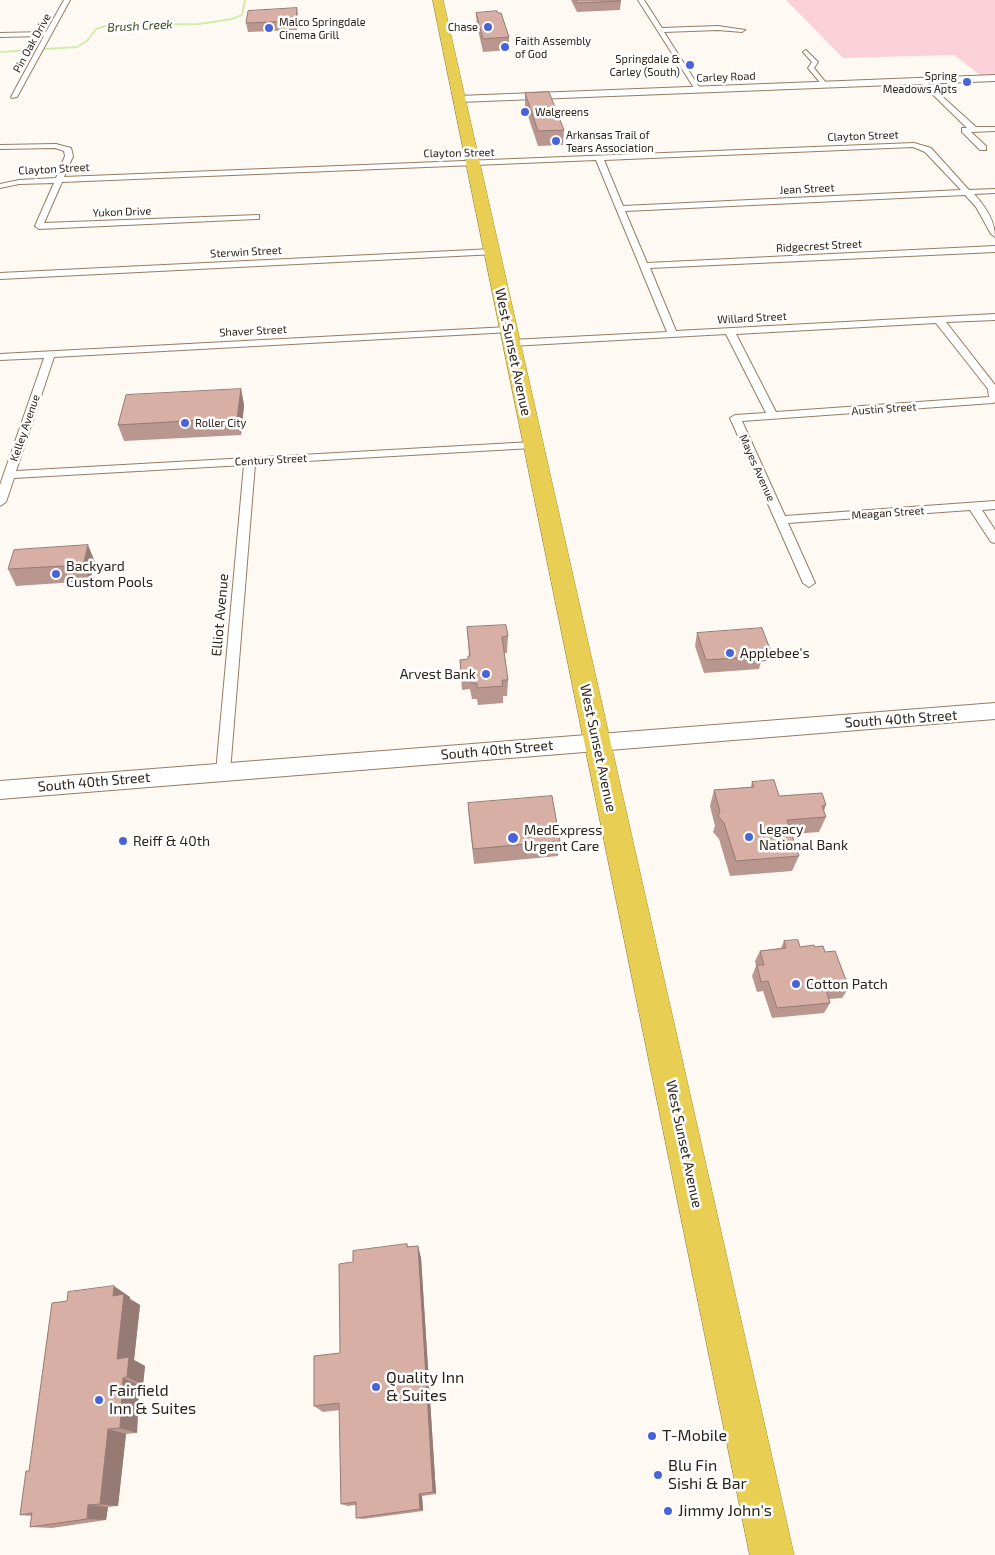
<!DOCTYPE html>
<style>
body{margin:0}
canvas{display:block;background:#fff9f3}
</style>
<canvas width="995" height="1555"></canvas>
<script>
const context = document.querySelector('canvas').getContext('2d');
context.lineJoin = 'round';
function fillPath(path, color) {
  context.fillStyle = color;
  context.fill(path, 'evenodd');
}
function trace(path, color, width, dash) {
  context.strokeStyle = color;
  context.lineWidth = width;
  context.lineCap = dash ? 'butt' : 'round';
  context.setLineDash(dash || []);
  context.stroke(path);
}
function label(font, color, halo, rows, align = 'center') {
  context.font = font + ' "Exo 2",sans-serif';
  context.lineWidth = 5;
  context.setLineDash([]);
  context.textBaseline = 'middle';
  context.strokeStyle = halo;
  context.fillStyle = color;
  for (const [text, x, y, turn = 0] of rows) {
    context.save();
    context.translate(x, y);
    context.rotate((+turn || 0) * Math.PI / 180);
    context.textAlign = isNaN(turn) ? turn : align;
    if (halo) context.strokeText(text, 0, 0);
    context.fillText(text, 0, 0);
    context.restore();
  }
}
fillPath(new Path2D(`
 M786,0H995V75H980L954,55L843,58Z`), '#fad0d9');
trace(new Path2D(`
 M0,52L77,47L87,41L96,29L109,25L199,24L232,19L242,15L245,0`), '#ceeeab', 2);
const street = new Path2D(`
 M64,0H70L17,97L12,98L11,97L44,36L0,37V33L46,32Z
 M638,0H644L662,28L718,26L745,30L742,32L718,30L664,32L701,90L696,91Z
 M806,50L818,62L814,68L827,84V86H823L808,68L812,62L803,52Z
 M920,80H924L976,127H995V131L971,132L986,146V150H980L962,132V128H967L920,82Z
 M914,143L931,148L969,190L995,189V193L974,194C985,206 995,220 995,237L991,234L976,207L965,195L625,211L647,263L995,246V252L650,268L676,331L995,314V320L946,322L995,385V402L993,403L742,421L785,516L995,501V509L982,510L995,530V543L991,542L970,510L788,523L815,583L809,587L803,583L730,418L735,415L766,413L726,334L511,346L506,343L511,340L667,332L596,160L62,182L44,223L259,215V219H256L39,229L35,226L54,183L19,184L0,188V184L19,180L56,178L65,156L64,151L55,148L0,149V145L56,144L71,148L73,156L64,177ZM913,147L925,152L961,190L623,206L604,160ZM936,323L988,389L989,397L776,412L736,334Z
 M493,249L496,250V254L0,279V273Z
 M508,327L511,328V332L54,357L16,471L532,442L538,445L532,448L255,464L230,772L228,776L223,778L218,776L216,772L244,465L14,478L6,502L0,506V485L44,358L0,360V354Z`);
const secondary = new Path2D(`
 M995,75V81L459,102L454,99L459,96Z
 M995,703V719L0,799V781Z`);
const highway = new Path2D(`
 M433,0H443L794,1555H750Z`);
trace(street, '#957c62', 2);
trace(secondary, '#957c62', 2);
trace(highway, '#a7923e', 1);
fillPath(street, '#fff');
fillPath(secondary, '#fff');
fillPath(highway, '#e8cf53');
fillPath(new Path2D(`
 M571,0H620L621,1L620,10L577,12Z
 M476,13L509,37V50L483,52L477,25Z
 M298,18L297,30L248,32L246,23Z
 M525,93L564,130L563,145L538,146L525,107Z
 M241,389L244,405L241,435L124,441L118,425Z
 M95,562L90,581L16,586L8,569Z
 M467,627L508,636L507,653H504L508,680L507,696H503V703L478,705L477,699H472L470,689L462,690L460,660L468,659L469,656Z
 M697,633L770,649L766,661L761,662L759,669L704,673L695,646Z
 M752,782L779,796L826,805L824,811L826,817L819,832L792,834L799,856L792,871L730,876L719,839L713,832L715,826L710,806L714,790L751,787Z
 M468,803L560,841L558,856L474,864L469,819Z
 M784,941L800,947H815L825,952L849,988L842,998L829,999L830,1003L824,1013L772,1018L763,991L757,992L752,976L756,966L755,961L760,951L781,948Z
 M407,1244L408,1247L418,1246L421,1258L436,1494L422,1496L423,1511L363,1519L356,1518V1505L348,1506L341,1504L340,1410L323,1412L314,1406L340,1353L353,1262Z
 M130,1297V1299L140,1305L134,1360L145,1366L143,1385H139L137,1433L126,1434L118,1506L108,1507L106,1520L52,1528L30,1527L32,1516L20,1515L29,1471Z`), '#b9968e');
fillPath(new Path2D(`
 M297,8L298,18L297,30L296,21Z
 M241,389L244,405L241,435L237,418Z
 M88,545L95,562L90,581L83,565Z
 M418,1246L421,1258L436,1494L433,1492Z
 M114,1286L130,1297V1299L140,1305L134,1360L145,1366L143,1385L127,1377L117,1359L113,1296Z
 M123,1378L139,1385L137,1433L120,1428Z
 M108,1429L126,1434L118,1506L100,1504Z
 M419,1494L422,1496L423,1511L420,1509Z
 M88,1505L108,1507L106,1520L87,1519Z`), '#967a74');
const building = new Path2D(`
 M576,0H620L621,1L578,3Z
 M297,8L296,21L246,23L248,11Z
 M497,11L498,13H501L509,37L483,39L476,13Z
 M549,92L564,130L538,131L525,93Z
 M241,389L237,418L118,425L126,395Z
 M88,545L83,565L8,569L14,550Z
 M506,625L508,636L502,637L508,680H502L503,686L477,688V683H471L470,673H461L460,660L468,659V656H470L467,627Z
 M762,628L770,649H760L763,656L706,660L697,633Z
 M774,780L779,796L822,793L826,805L822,806L826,817L787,820L799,856L736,861L724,823L718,816L720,811L714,790L754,787L752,782Z
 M552,796L560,841L473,849L468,803Z
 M798,940L800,947L814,945L815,947L823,946L825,952L835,951L849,988L826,990L830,1003L777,1008L768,981L761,982L757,965H764L760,951L786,948L784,941Z
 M407,1244V1247L418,1246L433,1492L419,1494L420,1509L356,1518V1502L341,1504L339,1403L314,1406V1356L340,1353L339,1264L353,1262V1251Z
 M114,1286L113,1296L124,1294L117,1359L129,1357L127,1377L123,1378L120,1428L108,1429L100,1504L88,1505L87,1519L30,1527L32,1513L20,1515L26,1471H29L52,1303L67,1301L68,1292Z`);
fillPath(building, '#d7afa5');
trace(building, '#967a74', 1);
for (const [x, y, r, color] of [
 [488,27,5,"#4964d8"],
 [269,28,5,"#4964d8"],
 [505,47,5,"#4964d8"],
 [690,65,5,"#4964d8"],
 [967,82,5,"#4964d8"],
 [525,112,5,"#4964d8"],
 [556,141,5,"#4964d8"],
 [185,423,5,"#4964d8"],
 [56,574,5,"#4964d8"],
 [730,653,5,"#4964d8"],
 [486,674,5,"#4964d8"],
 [749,837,5,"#4964d8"],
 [513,838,6,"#4964d8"],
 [123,841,5,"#4964d8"],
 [796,984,5,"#4964d8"],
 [376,1387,5,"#4964d8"],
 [99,1400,5,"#4964d8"],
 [652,1436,5,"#4964d8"],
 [658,1475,5,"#4964d8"],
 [668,1511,5,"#4964d8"]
]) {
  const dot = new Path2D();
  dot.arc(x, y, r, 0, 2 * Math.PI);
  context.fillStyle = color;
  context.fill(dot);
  trace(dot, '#fff', 2);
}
label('11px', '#2d2218', '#fff', [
 ["Malco Springdale",279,22],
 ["Cinema Grill",279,35],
 ["Chase",478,27,"right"],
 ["Faith Assembly",515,41],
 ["of God",515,54],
 ["Springdale &",680,59,"right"],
 ["Carley (South)",680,72,"right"],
 ["Spring",957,76,"right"],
 ["Meadows Apts",957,89,"right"],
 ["Walgreens",535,112],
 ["Arkansas Trail of",566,135],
 ["Tears Association",566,148],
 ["Roller City",195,423]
], 'left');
label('11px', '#2d2218', '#fff', [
 ["Pin Oak Drive",32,43,-61],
 ["Carley Road",726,77,-2],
 ["Clayton Street",863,136,-2],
 ["Clayton Street",459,153,-1],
 ["Clayton Street",54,169,-3],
 ["Jean Street",807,189,-3],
 ["Yukon Drive",122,212,-2],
 ["Ridgecrest Street",819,246,-3],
 ["Sterwin Street",246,252,-3],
 ["Willard Street",752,318,-3],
 ["Shaver Street",253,331,-3],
 ["Austin Street",884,409,-4],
 ["Kelley Avenue",25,428,-71],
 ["Century Street",271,460,-3],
 ["Mayes Avenue",757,468,66],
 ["Meagan Street",888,513,-4]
]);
label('italic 12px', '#304416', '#fff', [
 ["Brush Creek",140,26,-3]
]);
label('14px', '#2d2218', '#fff', [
 ["West Sunset Avenue",513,352,78],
 ["Elliot Avenue",220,615,-85],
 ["South 40th Street",901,719,-4],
 ["West Sunset Avenue",598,748,78],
 ["South 40th Street",497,750,-5],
 ["South 40th Street",94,782,-5],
 ["West Sunset Avenue",684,1144,78]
]);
label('14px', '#2d2218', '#fff', [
 ["Backyard",66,566],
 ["Custom Pools",66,582],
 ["Applebee's",740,653],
 ["Arvest Bank",476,674,"right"],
 ["Legacy",759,829],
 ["National Bank",759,845],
 ["MedExpress",524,830],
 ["Urgent Care",524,846],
 ["Reiff & 40th",133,841],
 ["Cotton Patch",806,984]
], 'left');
label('16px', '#2d2218', '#fff', [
 ["Quality Inn",386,1378],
 ["& Suites",386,1396],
 ["Fairfield",109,1391],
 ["Inn & Suites",109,1409],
 ["T-Mobile",662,1436],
 ["Blu Fin",668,1466],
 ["Sishi & Bar",668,1484],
 ["Jimmy John's",678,1511]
], 'left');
</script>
